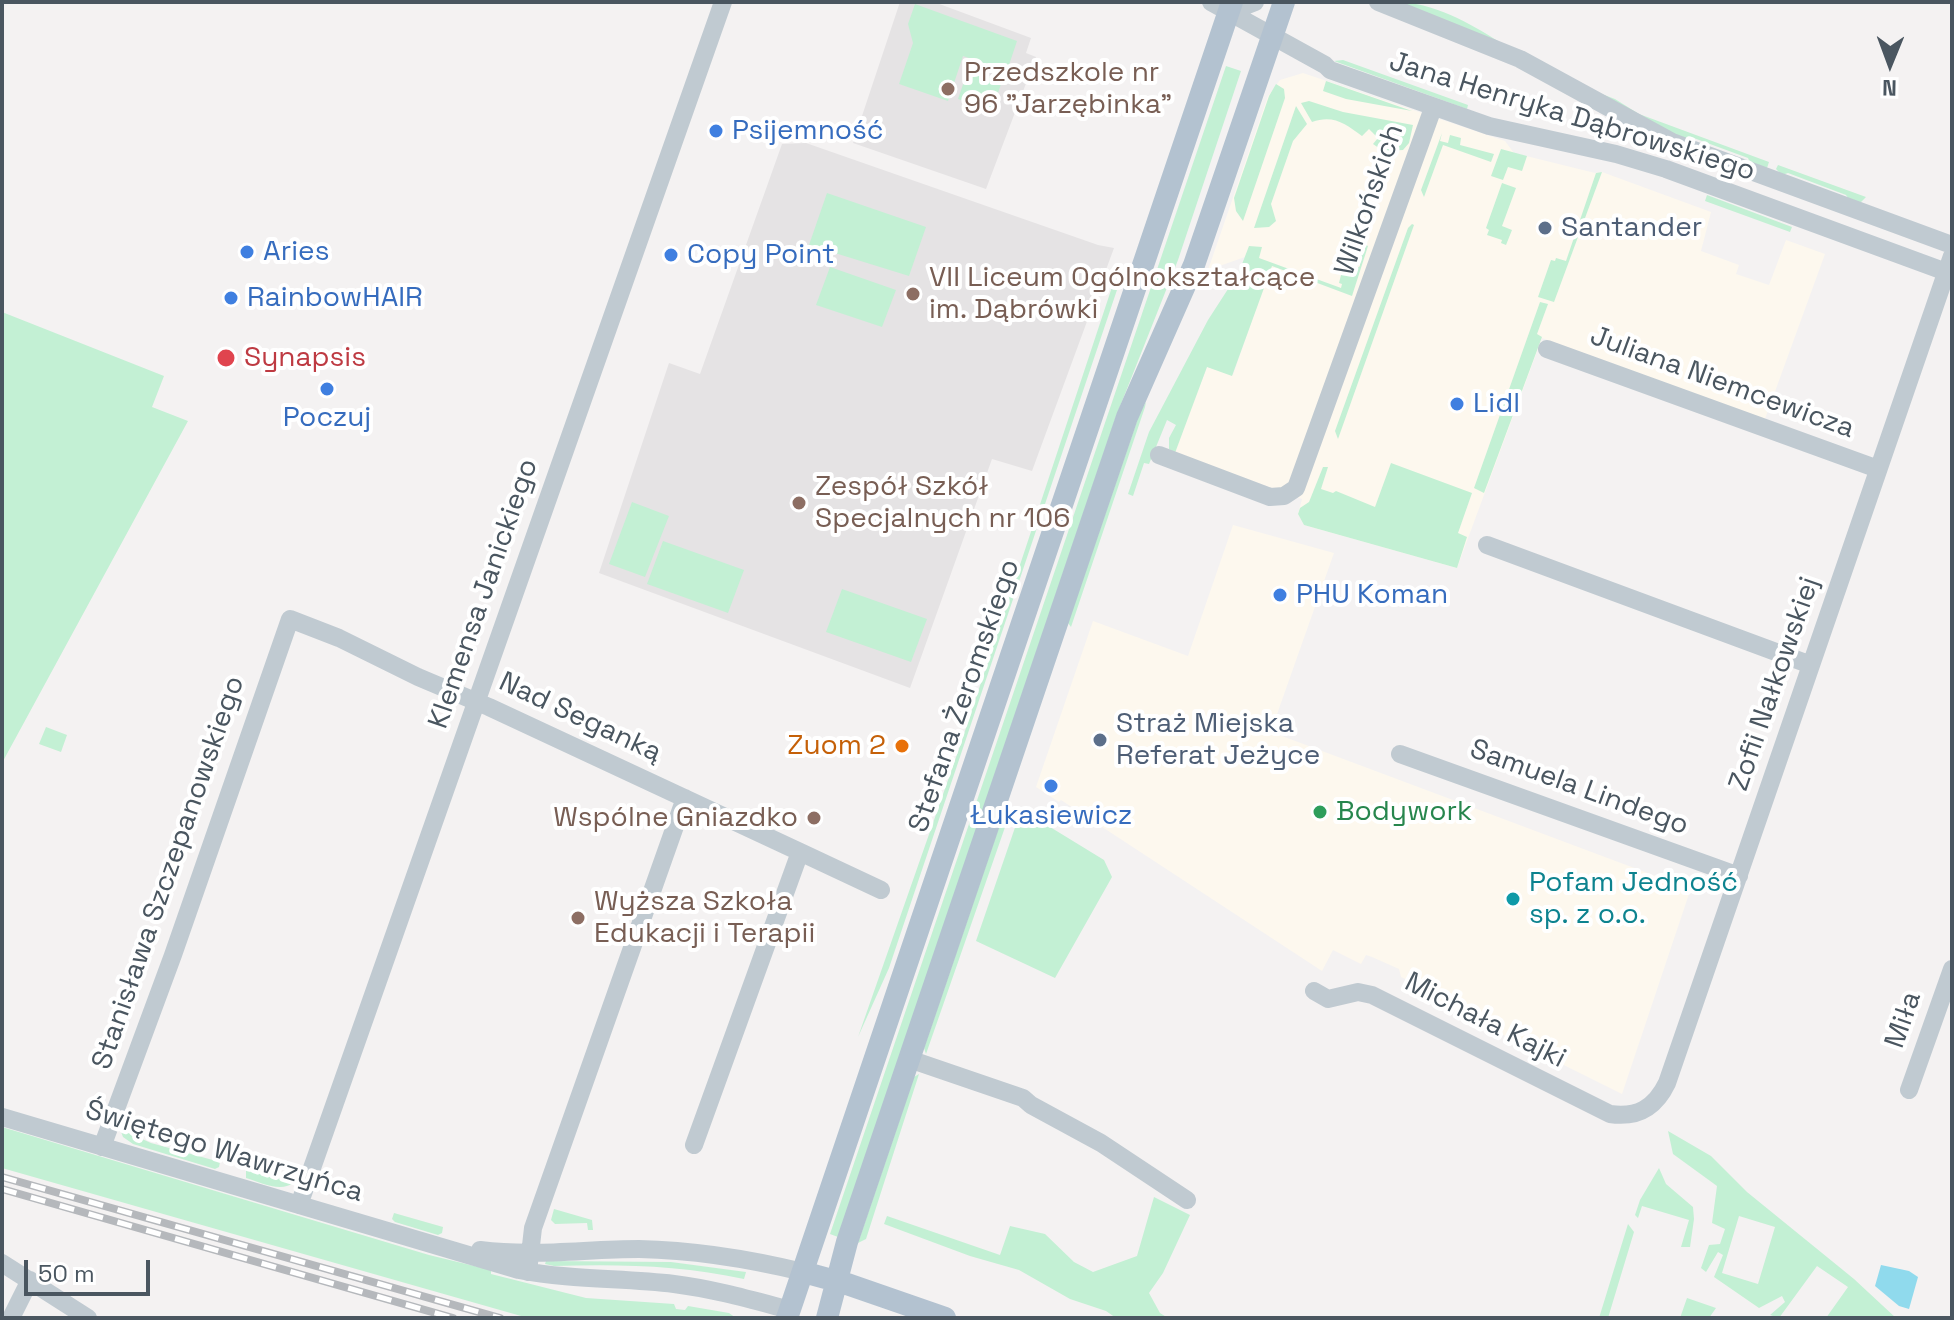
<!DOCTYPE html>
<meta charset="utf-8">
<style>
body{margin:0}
#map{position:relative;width:1954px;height:1320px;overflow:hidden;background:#f4f2f2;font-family:"Space Grotesk",sans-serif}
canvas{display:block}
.frame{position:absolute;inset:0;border:4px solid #4a5660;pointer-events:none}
.north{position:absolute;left:1850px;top:24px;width:80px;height:80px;-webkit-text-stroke:6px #fff;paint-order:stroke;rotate:181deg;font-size:22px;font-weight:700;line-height:32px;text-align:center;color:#4a5660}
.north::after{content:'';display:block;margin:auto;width:28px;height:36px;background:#4a5660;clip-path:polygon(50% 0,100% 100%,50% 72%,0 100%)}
.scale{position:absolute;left:24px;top:1260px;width:126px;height:36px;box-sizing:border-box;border:4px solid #4a5660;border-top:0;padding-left:10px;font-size:24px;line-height:28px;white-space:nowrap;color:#4a5660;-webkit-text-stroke:6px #fff;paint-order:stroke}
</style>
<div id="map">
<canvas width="1954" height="1320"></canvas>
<div class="frame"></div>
<div class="north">N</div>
<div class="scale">50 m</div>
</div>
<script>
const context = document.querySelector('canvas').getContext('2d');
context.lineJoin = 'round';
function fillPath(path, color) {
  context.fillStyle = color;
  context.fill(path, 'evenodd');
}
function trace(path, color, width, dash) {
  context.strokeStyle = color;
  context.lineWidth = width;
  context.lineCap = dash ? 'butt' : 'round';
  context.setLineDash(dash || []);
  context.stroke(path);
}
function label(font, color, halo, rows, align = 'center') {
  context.font = font + ' "Space Grotesk",sans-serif';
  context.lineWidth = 8;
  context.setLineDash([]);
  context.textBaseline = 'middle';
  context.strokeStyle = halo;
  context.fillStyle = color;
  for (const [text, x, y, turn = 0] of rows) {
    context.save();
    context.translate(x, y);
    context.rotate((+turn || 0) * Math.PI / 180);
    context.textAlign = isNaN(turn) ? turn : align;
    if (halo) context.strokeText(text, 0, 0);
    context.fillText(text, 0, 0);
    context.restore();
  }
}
fillPath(new Path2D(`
 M1303,73L1505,141L1514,153L1595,173L1602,172L1711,212L1701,251L1739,265L1736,274L1769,285L1786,240L1825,254L1765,419L1542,338L1457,568L1304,525L1298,514L1302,499L1174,453L1207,367L1233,375L1271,266L1245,257L1208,270L1268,96L1280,80Z
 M1233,525L1334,553L1276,717L1279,718L1274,733L1685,887L1689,880L1693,882L1622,1094L1413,990L1416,984L1401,977L1399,969L1372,957L1366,955L1361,964L1333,950L1322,971L1061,800L1059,802L1036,787L1093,621L1188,656Z`), '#fdf8ee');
fillPath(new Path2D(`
 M900,2H934L1031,38L1026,53L1036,57L986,189L853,143Z
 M806,143L1098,245L1114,248L1032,471L992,459L910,688L599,573L669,363L700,374L782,144Z`), '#e5e3e4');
fillPath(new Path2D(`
 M1395,2C1433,2 1470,23 1501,43Z
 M915,4L1017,41L1007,71L963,56L948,101L899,84L913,43L908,24Z
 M1343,60L1468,105L1467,109L1334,61Z
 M1226,66L1241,71L1178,260L1117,414L838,1237L830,1234Z
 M968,70L1002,81L992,111L958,99Z
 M1326,81L1412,111L1346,99L1323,91Z
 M1276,84L1284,89L1285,98L1243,221L1236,211L1234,198L1269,96Z
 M1583,87L1615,99L1639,114L1769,162L1767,168L1751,165L1748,158L1691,137L1686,140Z
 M1309,101L1343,112L1413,125L1409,143L1403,150L1387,151L1386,153L1373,144L1378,138L1369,129L1362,136C1346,124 1333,114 1312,122L1301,103Z
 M1296,106L1307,124L1293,141L1271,204L1276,221L1269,227L1254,228Z
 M1442,133L1440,141L1448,143L1450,135L1461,138L1460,145L1494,154L1491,162L1443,145L1424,197L1421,190Z
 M1501,149L1527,156L1522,171L1508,167L1503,180L1491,176Z
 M1778,165L1866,197L1860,203L1850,201L1846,195L1788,173L1782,175L1776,169Z
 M1602,172L1554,302L1538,297L1551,260L1555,261L1556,258L1566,261L1596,173Z
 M1502,183L1516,188L1502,226L1512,230L1506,245L1501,243L1502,240L1487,235L1489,230L1486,228Z
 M827,193L926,227L909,276L809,245Z
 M1707,195L1792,227L1790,232L1705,201Z
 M1412,224L1414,225L1338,439L1335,431L1408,228Z
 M1364,244L1368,246L1352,296L1272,266L1232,376L1207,367L1175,453L1169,449V438L1176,425L1167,420L1149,464L1144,463L1133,496L1128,494L1149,432L1208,320L1239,272L1249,246L1262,247L1259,258L1341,288L1342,284L1339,283L1341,275H1349L1360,266V250Z
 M830,267L896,290L882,327L816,305Z
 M1120,281L889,968L858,1037L961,743L1113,284Z
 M1540,302L1548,304L1537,334L1542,337L1484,493L1474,488Z
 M2,312L164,376L152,407L188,421L2,763Z
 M1146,402L1145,407L1071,627L1068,623L1140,412Z
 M1391,463L1472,493L1458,533L1467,537L1457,568L1304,525L1298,514L1300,508L1309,502L1323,467H1328L1321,489L1333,493L1336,491L1375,507Z
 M632,502L669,516L645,577L609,564Z
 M663,541L744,570L728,613L647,584Z
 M842,589L927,619L911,662L826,632Z
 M46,727L67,735L61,752L39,744Z
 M1005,809L1011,810L926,1054L924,1048Z
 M1020,813L1037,819L1104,860L1112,877L1055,978L976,941Z
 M919,1074L866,1239L858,1243L914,1077Z
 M2,1127L429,1255L491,1270V1274L586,1298L674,1304L676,1309L685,1310L688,1306L729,1313L736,1318H528L2,1168Z
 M120,1129L151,1143L220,1162L219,1167L215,1169L133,1144L123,1137Z
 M1668,1131L1711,1156L1747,1192L1854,1279L1896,1318H1826L1848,1287L1817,1266L1779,1318L1770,1315L1785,1302L1782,1296L1759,1308L1714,1277L1723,1255L1718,1252L1706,1272L1701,1268L1709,1245L1720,1244L1725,1229L1712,1223L1717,1186L1673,1154ZM1739,1216L1775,1227L1758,1284L1722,1273Z
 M1659,1168L1666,1184L1693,1207L1694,1219L1690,1247H1681L1689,1220L1642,1206L1638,1218L1635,1215L1640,1200Z
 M246,1169L295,1182C281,1193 262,1183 246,1178Z
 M1154,1197L1190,1215L1163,1273L1149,1293L1160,1313L1168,1318H1116L1106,1311L1070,1299L1019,1270L970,1256L884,1224L887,1216L1000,1255L1010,1226L1045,1234L1074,1262L1093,1272L1137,1256Z
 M554,1209L592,1220L593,1230H588L587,1223L555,1224L551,1220Z
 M394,1213L443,1227L442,1233L438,1235L395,1222L392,1219Z
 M1628,1224L1634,1232L1608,1318H1599Z
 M546,1261L671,1262L746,1272L744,1279C681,1265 618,1264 554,1266L545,1264Z
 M1687,1298L1716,1308L1709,1318H1680Z`), '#c3f0d4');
fillPath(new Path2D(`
 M1881,1265L1909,1271L1918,1277L1909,1309L1899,1306L1875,1286Z`), '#90daed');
trace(new Path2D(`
 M1211,2L1325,65L1330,70L1489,126L1616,154L1666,169L1952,274
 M1378,2L1520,59L1672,142L1952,245
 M1229,12L1255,2
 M1547,349L1878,469
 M1159,455L1270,497L1284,496L1296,488L1433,108
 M1487,545L1811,665
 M1400,754L1739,876
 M800,852L881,890
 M1314,991L1328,999L1358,992L1372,995L1610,1114C1637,1118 1655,1108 1667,1083L1952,256
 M909,1059L1023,1098L1031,1105L1101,1143L1187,1200
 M1909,1090L1952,969
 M2,1117L519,1270C571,1280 623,1278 674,1284C714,1289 752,1300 790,1310
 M102,1147L173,955L290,619L339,638L418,677L489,707L800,852L694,1145
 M299,1205L723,2
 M480,1250C534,1257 586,1249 639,1249C694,1250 749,1259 803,1272
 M2,1263L88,1318
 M528,1272L533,1228L685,798
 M11,1318L30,1280`), '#c0cad1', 18);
trace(new Path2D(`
 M803,1272L847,1284L945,1318
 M787,1318L1232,2
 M827,1318L847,1242L1127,417L1194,265L1284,2`), '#b3c2d0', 22);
const rail = new Path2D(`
 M2,1177L500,1318
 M2,1189L453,1318`);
trace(rail, '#b5b8bc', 8);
trace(rail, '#fff', 5, [15]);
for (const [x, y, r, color] of [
 [948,89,8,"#8d6e63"],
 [716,131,8,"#3f7fe0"],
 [1545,228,8,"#5c6f8a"],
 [247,252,8,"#3f7fe0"],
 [671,255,8,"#3f7fe0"],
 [913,294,8,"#8d6e63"],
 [231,298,8,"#3f7fe0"],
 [226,358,10,"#e0444e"],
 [327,389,8,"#3f7fe0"],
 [1457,404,8,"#3f7fe0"],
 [799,503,8,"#8d6e63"],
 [1280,595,8,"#3f7fe0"],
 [1100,740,8,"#5c6f8a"],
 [902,746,8,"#e8710a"],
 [1051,786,8,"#3f7fe0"],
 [1320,812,8,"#2e9e5b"],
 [814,818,8,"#8d6e63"],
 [1513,899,8,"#0f9aa8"],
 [578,918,8,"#8d6e63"]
]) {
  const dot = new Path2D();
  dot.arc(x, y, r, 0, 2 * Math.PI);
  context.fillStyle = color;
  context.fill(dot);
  trace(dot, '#fff', 3);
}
label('28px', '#785e54', '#fff', [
 ["Przedszkole nr",964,73],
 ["96 \"Jarzębinka\"",964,105],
 ["VII Liceum Ogólnokształcące",929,278],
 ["im. Dąbrówki",929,310],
 ["Zespół Szkół",815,487],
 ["Specjalnych nr 106",815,519],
 ["Wspólne Gniazdko",798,818,"right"],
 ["Wyższa Szkoła",594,902],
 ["Edukacji i Terapii",594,934]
], 'left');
label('28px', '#4a5660', '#fff', [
 ["Jana Henryka Dąbrowskiego",1572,117,17],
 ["Wilkońskich",1370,200,-71],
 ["Juliana Niemcewicza",1722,383,20],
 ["Klemensa Janickiego",484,594,-71],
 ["Zofii Nałkowskiej",1775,684,-71],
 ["Stefana Żeromskiego",965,696,-71],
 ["Nad Seganką",580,718,25],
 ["Samuela Lindego",1579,788,20],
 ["Stanisława Szczepanowskiego",169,873,-71],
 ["Miła",1904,1020,-71],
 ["Michała Kajki",1485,1021,27],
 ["Świętego Wawrzyńca",224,1152,17]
]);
label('28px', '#366cbe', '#fff', [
 ["Psijemność",732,131],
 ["Aries",263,252],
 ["Copy Point",687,255],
 ["RainbowHAIR",247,298],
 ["Lidl",1473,404],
 ["Poczuj",327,418,"center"],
 ["PHU Koman",1296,595],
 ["Łukasiewicz",1051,816,"center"]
], 'left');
label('28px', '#4e5e75', '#fff', [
 ["Santander",1561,228],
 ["Straż Miejska",1116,724],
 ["Referat Jeżyce",1116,756]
], 'left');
label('28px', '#be3a42', '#fff', [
 ["Synapsis",244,358]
], 'left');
label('28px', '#c56008', '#fff', [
 ["Zuom 2",886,746]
], 'right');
label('28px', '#27864d', '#fff', [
 ["Bodywork",1336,812]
], 'left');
label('28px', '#0d838f', '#fff', [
 ["Pofam Jedność",1529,883],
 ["sp. z o.o.",1529,915]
], 'left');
</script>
